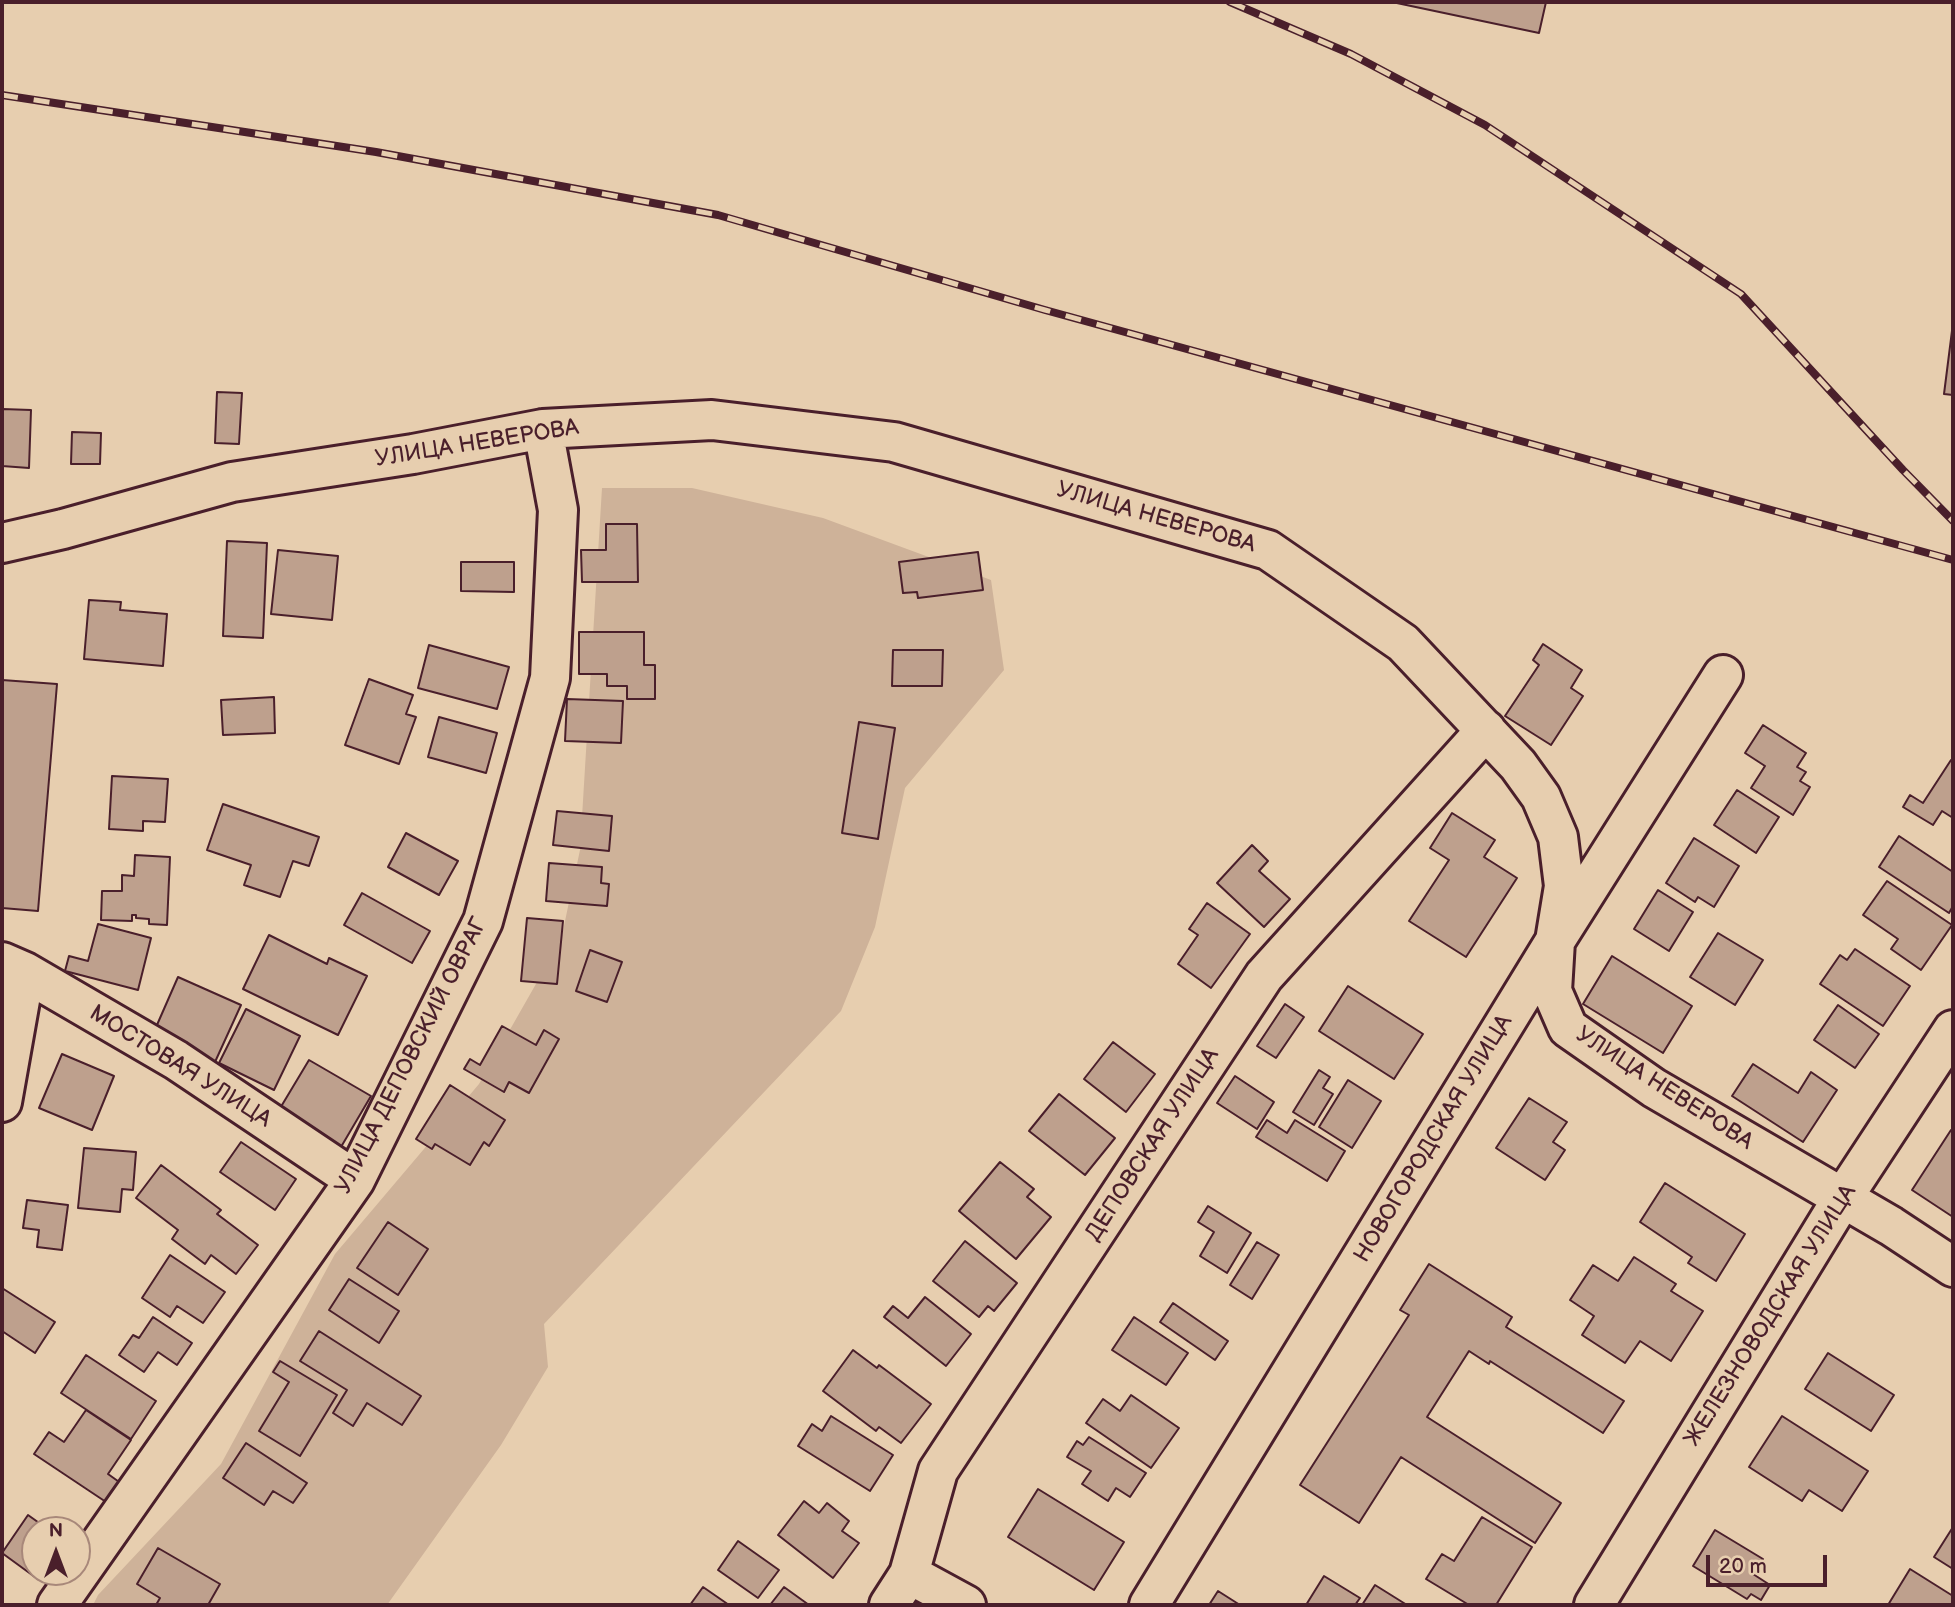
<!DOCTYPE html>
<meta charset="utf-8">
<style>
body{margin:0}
#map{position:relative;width:1955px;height:1607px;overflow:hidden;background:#e7ceaf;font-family:"Balsamiq Sans",sans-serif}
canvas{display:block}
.frame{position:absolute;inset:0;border:4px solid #4a1f2b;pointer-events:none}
.north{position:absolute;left:21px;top:1516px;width:70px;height:70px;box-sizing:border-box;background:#e7ceaf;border:2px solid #a8887a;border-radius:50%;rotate:0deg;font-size:19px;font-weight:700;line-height:28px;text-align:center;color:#4a1f2b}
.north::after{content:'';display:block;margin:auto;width:24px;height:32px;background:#4a1f2b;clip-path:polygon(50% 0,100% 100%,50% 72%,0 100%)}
.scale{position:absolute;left:1706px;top:1555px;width:121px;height:32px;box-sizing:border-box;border:4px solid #4a1f2b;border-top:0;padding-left:9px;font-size:21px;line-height:24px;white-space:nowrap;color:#4a1f2b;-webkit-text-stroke:5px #e7ceaf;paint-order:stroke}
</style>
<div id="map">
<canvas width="1955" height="1607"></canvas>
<div class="frame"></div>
<div class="north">N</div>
<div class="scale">20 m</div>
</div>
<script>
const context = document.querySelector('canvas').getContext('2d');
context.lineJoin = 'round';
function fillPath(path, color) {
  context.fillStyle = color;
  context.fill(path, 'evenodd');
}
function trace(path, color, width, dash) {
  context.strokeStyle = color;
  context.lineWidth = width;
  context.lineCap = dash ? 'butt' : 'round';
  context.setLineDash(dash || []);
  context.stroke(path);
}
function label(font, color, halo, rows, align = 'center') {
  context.font = font + ' "Balsamiq Sans",sans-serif';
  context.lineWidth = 5;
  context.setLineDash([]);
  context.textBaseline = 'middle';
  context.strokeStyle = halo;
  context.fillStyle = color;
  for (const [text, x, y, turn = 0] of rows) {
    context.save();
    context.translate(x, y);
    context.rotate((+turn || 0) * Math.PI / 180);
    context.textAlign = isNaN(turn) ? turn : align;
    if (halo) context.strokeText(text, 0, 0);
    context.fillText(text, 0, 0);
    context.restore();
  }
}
fillPath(new Path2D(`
 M602,488H692L823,518L991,580L1004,670L905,788L875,927L841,1011L544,1324L548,1367L501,1445L387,1605H93L98,1595L221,1464L335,1254L479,1084L561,940L580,850Z`), '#ceb299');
const building = new Path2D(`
 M1392,2H1546L1539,33Z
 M1953,323V395L1944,394Z
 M217,392L242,393L239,444L215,443Z
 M2,409L31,410L29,468L2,466Z
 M72,432L101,433L100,464H71Z
 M606,524H637L638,582H582L581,550H606Z
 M227,541L267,543L263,638L223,636Z
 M278,550L338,556L332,620L271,614Z
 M978,552L983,590L918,598L917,592L903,593L899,562Z
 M461,562H514V592L461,591Z
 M89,600L121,602L120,610L167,614L163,666L84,659Z
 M579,632H644V665H655V699H627V686H607V674H579Z
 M1543,644L1582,670L1571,688L1583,696L1551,745L1505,716L1539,665L1533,660Z
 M429,645L509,667L497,709L418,688Z
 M893,650H943L942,686H892Z
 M369,679L413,695L406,714L416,717L399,764L345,745Z
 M2,680L57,684L38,911L2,908Z
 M274,697L275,733L223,735L221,700Z
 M567,699L623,701L621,743L565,741Z
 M439,717L497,733L486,773L428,757Z
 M859,722L895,728L878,839L842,833Z
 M1763,725L1806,753L1797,767L1806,772L1800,781L1810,787L1793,815L1751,788L1765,766L1745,753Z
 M1951,760L1953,762V818L1942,811L1933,825L1903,807L1910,795L1923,803Z
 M112,776L168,779L165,822L143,821V831L109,829Z
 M1737,790L1779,817L1756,853L1714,825Z
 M223,804L319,837L309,866L293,861L280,897L244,885L251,865L207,850Z
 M557,811L612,816L609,851L553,845Z
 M1452,813L1495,840L1484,857L1517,878L1466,957L1409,921L1449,860L1430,848Z
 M406,833L458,861L439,895L388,867Z
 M1899,836L1953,872V906L1949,913L1879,867Z
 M1694,838L1739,866L1714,907L1698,897L1695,902L1666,883Z
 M1252,845L1268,861L1259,871L1290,899L1264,927L1217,883Z
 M135,855L170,857L167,925L149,924V919L136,918V915H132V921L101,920L102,891H122V875L134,876Z
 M549,863L602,867L601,883L609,884L607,906L546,901Z
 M1887,881L1952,925L1921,970L1891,949L1898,939L1863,915Z
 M1658,890L1693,912L1669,951L1634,929Z
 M362,893L430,931L412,963L344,925Z
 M1207,903L1250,934L1211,988L1178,964L1198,935L1189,929Z
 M527,918L563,921L557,984L521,981Z
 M98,924L151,938L138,990L65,971L69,956L88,961Z
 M1718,933L1763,960L1735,1005L1690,977Z
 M269,935L327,964L329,958L367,976L338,1035L243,989Z
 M1855,949L1910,986L1883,1026L1820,984L1840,955L1847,960Z
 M590,950L622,962L607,1002L576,991Z
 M1612,956L1692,1006L1663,1053L1583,1004Z
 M178,977L241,1005L215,1062L153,1034Z
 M1348,986L1423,1034L1394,1079L1319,1031Z
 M1285,1004L1304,1017L1276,1058L1257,1046Z
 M1838,1005L1879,1034L1855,1068L1814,1040Z
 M246,1009L300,1036L274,1090L219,1063Z
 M502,1026L536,1045L544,1030L559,1039L529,1093L509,1082L504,1092L464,1069L470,1059L480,1065Z
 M1113,1042L1155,1074L1126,1112L1084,1079Z
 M62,1054L114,1076L92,1130L39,1108Z
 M309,1060L371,1096L341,1147L279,1110Z
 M1753,1064L1798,1093L1811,1072L1837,1090L1803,1142L1732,1096Z
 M1319,1070L1330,1077L1323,1088L1333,1094L1314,1125L1293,1112Z
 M1235,1076L1274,1102L1257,1129L1217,1103Z
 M1348,1080L1381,1101L1352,1148L1319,1127Z
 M450,1085L505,1120L489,1146L484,1142L470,1165L435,1144L432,1149L416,1139Z
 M1059,1094L1115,1138L1085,1175L1029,1131Z
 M1529,1098L1567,1122L1553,1142L1565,1150L1545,1180L1496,1148Z
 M1267,1120L1287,1133L1295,1120L1345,1151L1327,1181L1256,1137Z
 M1951,1130L1953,1132V1217L1912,1190Z
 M241,1142L296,1179L275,1210L220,1172Z
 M84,1148L136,1152L133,1190L122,1189L120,1212L78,1208Z
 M1000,1162L1034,1189L1027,1197L1051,1217L1016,1259L959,1211Z
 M161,1165L221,1210L217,1214L258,1245L236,1274L211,1255L205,1264L172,1239L178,1230L136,1198Z
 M1665,1183L1745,1234L1716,1281L1688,1263L1692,1257L1640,1222Z
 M27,1200L68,1205L62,1250L37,1247L39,1230L23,1228Z
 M1208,1206L1251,1233L1227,1273L1200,1256L1214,1232L1198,1222Z
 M388,1222L428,1249L398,1295L357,1268Z
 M965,1241L1017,1283L994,1311L988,1306L979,1317L933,1281Z
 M1257,1242L1279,1255L1252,1299L1230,1285Z
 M170,1255L225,1292L203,1323L177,1306L170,1317L142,1298Z
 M1634,1257L1676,1284L1671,1291L1703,1311L1671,1361L1640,1341L1625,1363L1582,1335L1594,1316L1570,1300L1593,1265L1618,1281Z
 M1429,1264L1512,1317L1506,1327L1624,1401L1603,1433L1490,1361L1489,1364L1469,1351L1427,1417L1561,1503L1535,1543L1401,1457L1359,1523L1300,1485L1409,1315L1400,1310Z
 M349,1279L399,1311L379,1343L329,1310Z
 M2,1288L55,1322L35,1353L2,1331Z
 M925,1297L971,1334L946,1366L884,1317L893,1306L908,1318Z
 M1173,1303L1228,1341L1215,1360L1160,1322Z
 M153,1317L192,1343L177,1365L158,1352L144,1372L119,1355L133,1335L139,1338Z
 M1134,1317L1188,1353L1166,1385L1112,1350Z
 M319,1331L421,1396L402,1425L367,1403L353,1426L333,1413L347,1390L300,1361Z
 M853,1350L877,1368L879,1365L931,1404L901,1443L879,1427L876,1431L823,1391Z
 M1828,1353L1894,1395L1871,1431L1805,1389Z
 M86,1355L156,1401L131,1439L61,1393Z
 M280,1361L337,1395L300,1456L259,1431L289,1382L273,1372Z
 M1131,1395L1179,1428L1151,1468L1086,1423L1103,1399L1120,1411Z
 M86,1410L131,1440L108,1474L122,1484L109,1504L34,1454L49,1432L64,1442Z
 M831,1416L893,1455L870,1491L798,1446L812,1424L822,1431Z
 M1782,1416L1868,1471L1842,1511L1809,1490L1802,1501L1749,1467Z
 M1089,1437L1146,1473L1130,1497L1116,1488L1108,1501L1082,1484L1091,1471L1067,1457L1077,1441L1083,1445Z
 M246,1443L307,1483L293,1503L273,1491L264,1505L223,1478Z
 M1038,1489L1124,1542L1094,1590L1008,1537Z
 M804,1501L819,1513L827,1503L849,1521L842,1531L859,1543L833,1578L778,1535Z
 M28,1515L49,1530H35V1572H44L39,1580L2,1553Z
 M1482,1517L1532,1547L1496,1605H1469L1426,1579L1442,1554L1454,1561Z
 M1953,1527V1569L1934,1557Z
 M1715,1530L1763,1559L1753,1574L1770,1585L1761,1600L1751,1594L1747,1599L1693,1566Z
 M738,1541L779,1570L758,1598L718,1570Z
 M158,1548L220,1584L208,1605H156L160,1598L137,1584Z
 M1910,1569L1953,1596V1605H1888Z
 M1324,1576L1360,1598L1355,1605H1306Z
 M1375,1585L1407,1605H1362Z
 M703,1587L729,1605H690Z
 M784,1587L809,1605H770Z
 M1218,1591L1240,1605H1209Z`);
fillPath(building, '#bea08d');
trace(building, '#4a1f2b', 2);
const minor = new Path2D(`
 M2,543L63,529L232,482L413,454L543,429L712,420L894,442L1268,550L1403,643L1518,765L1541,797L1558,837L1564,886L1555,941L1552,991L1568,1028L1654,1088L1891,1226L1953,1267
 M2,962L25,972L176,1060L355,1180
 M2,1102L25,972
 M909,1574L966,1605
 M57,1605L355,1180L483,921L550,678L558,510L543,429
 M889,1605L909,1574L938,1471L1264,976L1486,730
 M1149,1605L1555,941L1723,675
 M1594,1605L1842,1199L1953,1030`);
trace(minor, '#4a1f2b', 44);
trace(minor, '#e7ceaf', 38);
const rail = new Path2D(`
 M1230,2L1351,54L1485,125L1741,294L1903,470L1953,521
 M2,95L376,152L718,215L1045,310L1953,560`);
trace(rail, '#4a1f2b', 8);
trace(rail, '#e7ceaf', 5, [16]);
label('23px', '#4a1f2b', '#e7ceaf', [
 ["УЛИЦА НЕВЕРОВА",477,444,-9],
 ["УЛИЦА НЕВЕРОВА",1156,518,16],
 ["УЛИЦА ДЕПОВСКИЙ ОВРАГ",412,1056,-63],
 ["МОСТОВАЯ УЛИЦА",180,1067,32],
 ["УЛИЦА НЕВЕРОВА",1664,1089,33],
 ["НОВОГОРОДСКАЯ УЛИЦА",1434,1139,-59],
 ["ДЕПОВСКАЯ УЛИЦА",1153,1145,-57],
 ["ЖЕЛЕЗНОВОДСКАЯ УЛИЦА",1771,1316,-58]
]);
</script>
